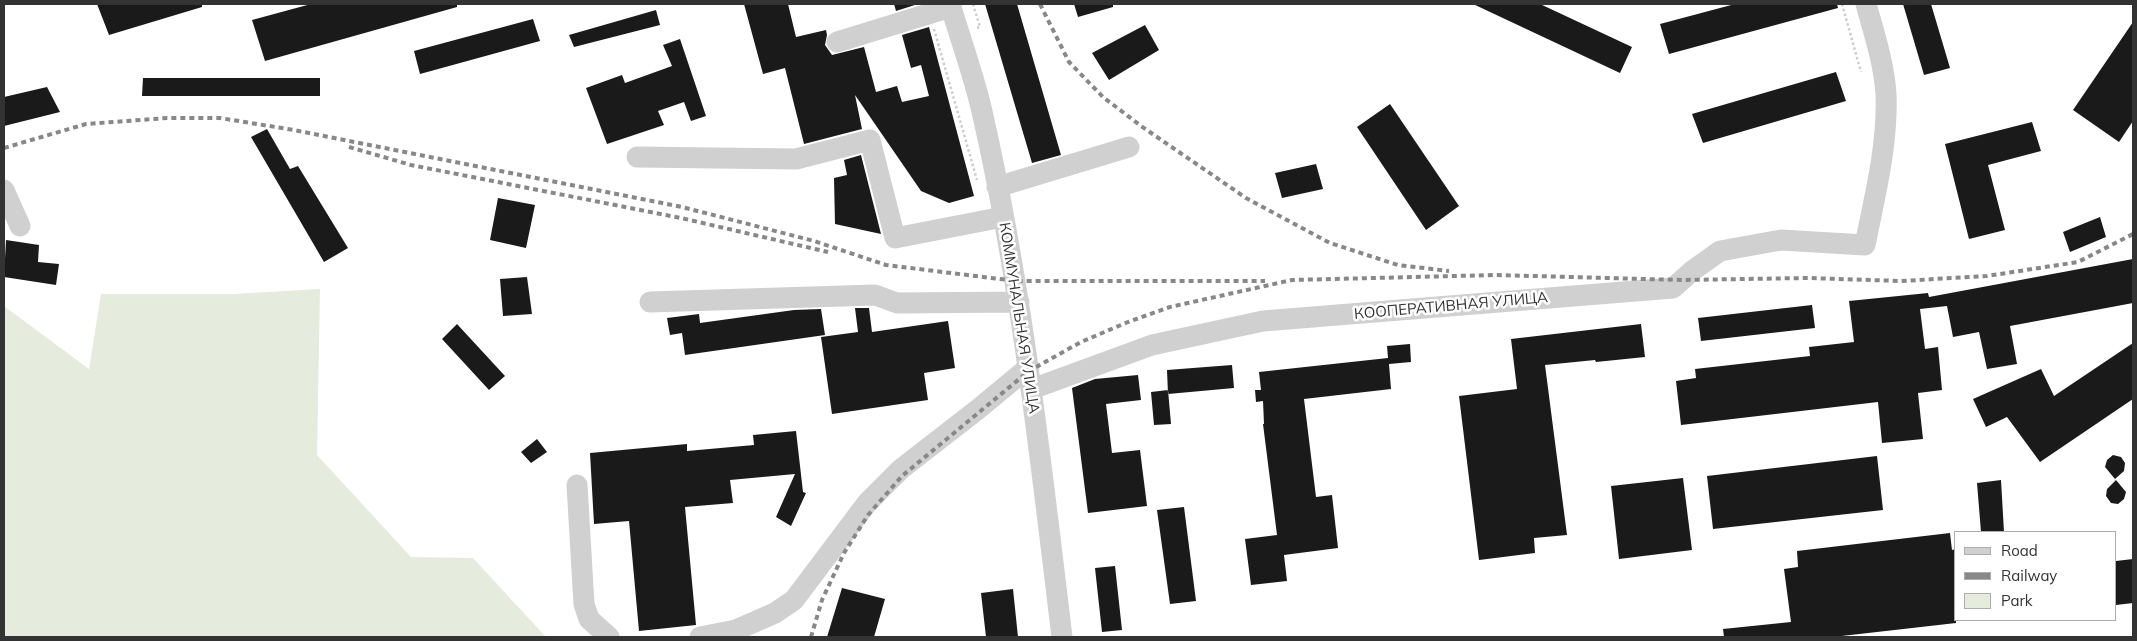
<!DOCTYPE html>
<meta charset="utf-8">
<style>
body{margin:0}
#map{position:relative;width:2137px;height:641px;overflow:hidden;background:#fff;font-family:Mulish,sans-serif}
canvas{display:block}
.frame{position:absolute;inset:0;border:5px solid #333;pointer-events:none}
.legend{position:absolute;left:1954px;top:531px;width:162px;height:90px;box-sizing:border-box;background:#fff;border:1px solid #adadad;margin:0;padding:6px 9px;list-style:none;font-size:15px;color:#333}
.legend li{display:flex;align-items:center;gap:10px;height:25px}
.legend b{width:25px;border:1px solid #adadad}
</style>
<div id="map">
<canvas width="2137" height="641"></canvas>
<div class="frame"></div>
<ul class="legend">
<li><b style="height:6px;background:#d0d0d0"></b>Road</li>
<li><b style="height:6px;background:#888"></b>Railway</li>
<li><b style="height:14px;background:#e5ecde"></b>Park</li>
</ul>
</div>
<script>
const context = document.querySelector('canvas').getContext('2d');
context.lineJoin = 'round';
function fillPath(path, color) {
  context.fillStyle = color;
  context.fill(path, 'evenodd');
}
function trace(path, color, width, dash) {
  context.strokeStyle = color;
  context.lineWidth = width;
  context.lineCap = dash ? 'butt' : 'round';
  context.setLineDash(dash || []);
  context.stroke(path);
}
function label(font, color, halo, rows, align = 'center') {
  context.font = font + ' Mulish,sans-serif';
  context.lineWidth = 5;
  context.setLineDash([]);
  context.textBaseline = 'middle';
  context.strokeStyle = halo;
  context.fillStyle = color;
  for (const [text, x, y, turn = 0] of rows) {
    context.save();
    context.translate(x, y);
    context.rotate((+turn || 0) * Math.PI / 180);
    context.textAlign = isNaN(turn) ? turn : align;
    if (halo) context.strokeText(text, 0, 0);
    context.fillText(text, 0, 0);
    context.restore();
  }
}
fillPath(new Path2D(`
 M320,289L317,455L411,557L473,558L546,637H4V306L89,369L101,294H233Z`), '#e5ecde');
fillPath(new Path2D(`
 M97,4H202V7L109,35Z
 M311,4H457V7L265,61L252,20Z
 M744,4H788L796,37L826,30L827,35L825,45L832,55L864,47L876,92L897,86L902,102L929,96L921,65L911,68L902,35L929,27L974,196L949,203L921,191L855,95L862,129L804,144L785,68L763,74Z
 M894,4H918L896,11Z
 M985,4H1017L1061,155L1032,163Z
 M1074,4H1113V7L1078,17Z
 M1473,4H1540L1632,47L1620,73Z
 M1735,4H1837L1838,8L1669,54L1660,24Z
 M1903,4H1931L1950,68L1924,75Z
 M656,10L660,25L574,47L569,35Z
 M533,19L540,41L420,74L414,51Z
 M2133,22V121L2119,142L2073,110Z
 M1145,25L1159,50L1109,80L1092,53Z
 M680,39L706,116L691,121L684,102L658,111L664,125L607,144L586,88L622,75L625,83L672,66L663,45Z
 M1836,72L1846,101L1703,143L1692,114Z
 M143,78H320V96H142Z
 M47,87L60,112L4,126V97Z
 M1390,104L1459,206L1426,230L1357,127Z
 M2032,122L2041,151L1988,165L2005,230L1969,239L1945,144Z
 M267,129L290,169L298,166L348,248L324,262L251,137Z
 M861,155L881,234L835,224L834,178L847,175L844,160Z
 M1316,164L1323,189L1282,198L1275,173Z
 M498,198L535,205L526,248L490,240Z
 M2100,217L2106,237L2070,252L2063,232Z
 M6,240L39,245L38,262L59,264L56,285L4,277Z
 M2133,259V303L2010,326L2017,364L1987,369L1979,332L1953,337L1947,306L1920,309L1925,349L1938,347L1942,390L1918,393L1923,439L1882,443L1878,402L1681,425L1676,381L1696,378L1695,369L1810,356L1809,347L1854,342L1849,301L1928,293L1929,297Z
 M527,277L532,314L503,316L500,279Z
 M1812,305L1815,328L1701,341L1698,318Z
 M855,308H869L872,332L948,321L955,368L924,373L928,400L832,414L821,337L858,332Z
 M821,309L825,335L685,355L682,333L670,335L667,318L699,314L700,323L794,310Z
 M457,324L505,376L489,390L442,339Z
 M1641,324L1645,357L1596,362L1595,360L1545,365L1567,535L1534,538L1535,553L1479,560L1459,396L1517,389L1511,339Z
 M2133,343V399L2040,462L2007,417L1986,427L1973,399L2041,369L2054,396Z
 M1410,344L1411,362L1389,364L1391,389L1304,399L1316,497L1332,495L1338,548L1284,555L1287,581L1251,585L1245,539L1277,535L1263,424H1264L1263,401L1256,402L1255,390H1261L1259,372L1388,358L1387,346Z
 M1232,365L1234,388L1168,394L1167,370Z
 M1138,375L1141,400L1106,404L1112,453L1140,450L1147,506L1088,513L1072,388L1095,379Z
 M1168,390L1171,424L1154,425L1151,392Z
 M796,431L803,492L806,493L791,526L776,517L795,474L730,480L733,503L685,507L696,625L639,631L629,521L594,524L590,453L687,444V451L754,445L753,435Z
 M537,439L547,452L531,463L521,452Z
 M2113,455L2121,457L2125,463L2124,471L2115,479L2105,467L2107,460Z
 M1877,456L1883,510L1713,529L1707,476Z
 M1683,478L1692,550L1619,559L1611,486Z
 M2001,480L2004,532H1981L1977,483Z
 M2116,480L2126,492L2124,499L2118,504L2111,503L2106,496L2107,489Z
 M1184,507L1196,601L1170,604L1157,510Z
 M1950,533L1952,550L1956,549V623L1833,637H1724L1723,629L1791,622L1784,569L1798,567L1797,551Z
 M2133,559V603L2116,605V561Z
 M1115,566L1122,630L1102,632L1095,568Z
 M842,588L885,599L874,637H827Z
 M1013,589L1018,637H986L981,593Z`), '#1a1a1a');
trace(new Path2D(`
 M973,4L980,27L977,28
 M1842,4L1861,72
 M934,29L977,180`), '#cdcdcd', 2.5, [2.5, 2.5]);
trace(new Path2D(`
 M950,4C961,41 975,79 983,116C1022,288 1041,463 1062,637
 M837,42L951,7
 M637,157L796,159L870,140L895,238L1003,217
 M997,187L1129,147
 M4,190L20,226
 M650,302L875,295L897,303L1019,302
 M1032,389L1152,345L1263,321L1673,288L1692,271L1720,251L1781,240L1865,245C1875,195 1888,145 1886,94C1884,63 1874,33 1866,4
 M577,485L584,604L589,619L609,637
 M700,637L736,630L775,613L794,600L867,503L901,469L977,410L1029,367`), '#d0d0d0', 21);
trace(new Path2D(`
 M1040,4L1069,62L1103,97L1141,126L1246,198L1330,243L1398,265L1449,271
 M349,147L411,165L681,218L828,252
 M4,148L86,124L167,118H220L294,130L682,207L814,241L886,265L1016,281H1265
 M811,637L822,600L844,553L868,515L902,476L1029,371L1081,342L1128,322L1170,307L1292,280L1496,275L1682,280L1808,278L1901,281L1987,276L2078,262L2133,234`), '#888', 4, [5, 4]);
label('15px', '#333', '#fff', [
 ["КООПЕРАТИВНАЯ УЛИЦА",1451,306,-5],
 ["КОММУНАЛЬНАЯ УЛИЦА",1019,318,81]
]);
</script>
